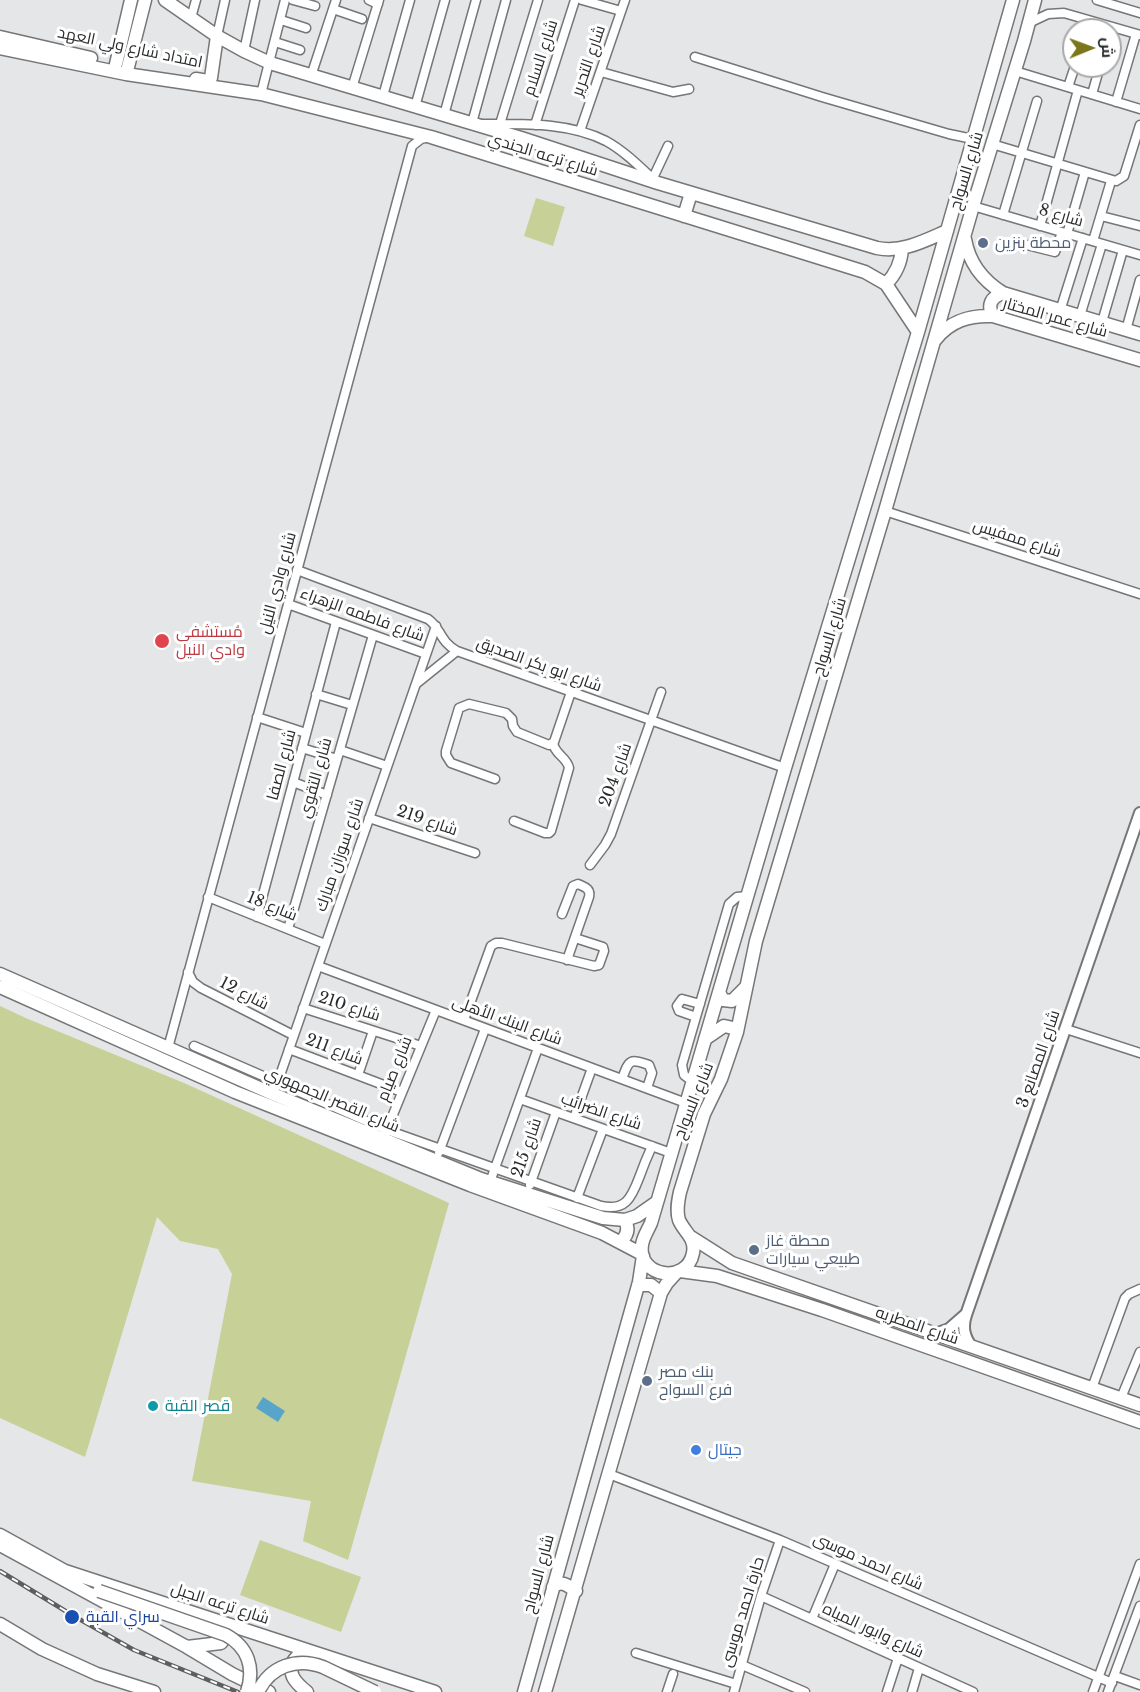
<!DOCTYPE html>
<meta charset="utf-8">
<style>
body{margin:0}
#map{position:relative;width:1140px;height:1692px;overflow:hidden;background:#e5e6e8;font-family:"Libre Baskerville",Cairo,serif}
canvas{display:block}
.north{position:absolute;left:1062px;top:18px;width:60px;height:60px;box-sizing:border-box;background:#fff;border:2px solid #aaaaab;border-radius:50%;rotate:89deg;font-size:16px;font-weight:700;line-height:24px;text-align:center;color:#2a2b2c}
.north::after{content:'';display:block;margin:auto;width:21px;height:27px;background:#7c761a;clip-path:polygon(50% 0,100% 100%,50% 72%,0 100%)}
</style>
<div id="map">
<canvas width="1140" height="1692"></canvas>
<div class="north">ش</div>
</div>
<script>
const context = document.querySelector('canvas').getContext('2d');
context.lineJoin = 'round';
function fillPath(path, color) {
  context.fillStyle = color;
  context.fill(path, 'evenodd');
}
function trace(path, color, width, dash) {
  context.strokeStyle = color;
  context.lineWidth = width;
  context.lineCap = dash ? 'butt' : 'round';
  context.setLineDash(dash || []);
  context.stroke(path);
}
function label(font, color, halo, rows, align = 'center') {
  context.font = font + ' "Libre Baskerville",Cairo,serif';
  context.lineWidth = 6;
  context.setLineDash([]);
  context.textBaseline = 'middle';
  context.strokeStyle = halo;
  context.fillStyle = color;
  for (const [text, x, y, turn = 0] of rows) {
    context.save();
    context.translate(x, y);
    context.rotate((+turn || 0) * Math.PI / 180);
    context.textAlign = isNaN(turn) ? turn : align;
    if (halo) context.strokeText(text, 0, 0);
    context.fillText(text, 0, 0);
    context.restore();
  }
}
fillPath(new Path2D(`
 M536,198L565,207L553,246L524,236Z
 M0,1006L28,1019L184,1083L449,1203L348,1560L303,1541L311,1501L192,1481L232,1274L218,1249L180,1241L157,1217L85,1457L0,1418Z
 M260,1540L361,1577L341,1632L240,1595Z`), '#c7d096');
fillPath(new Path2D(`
 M263,1397L285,1411L278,1422L256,1408Z`), '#58a5c9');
const minor = new Path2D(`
 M293,0L315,6
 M369,0L378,4
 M582,0L621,11
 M1097,0L1140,13
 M333,9L362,19
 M191,18L196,0
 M281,20L306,28
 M1029,23L1048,14L1064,13L1140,35
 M217,36L225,0
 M275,42L300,50
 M244,51L255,0
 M695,57L822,97L949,134L973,139
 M1015,71L1140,109
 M601,72L673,92L689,89
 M311,76L336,0
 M1068,87L1075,66
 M352,88L379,0
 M261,94L285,0
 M1092,94L1100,66
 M383,96L410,0
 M1116,102L1136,34
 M415,107L445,0
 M444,115L476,0
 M472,123L506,0
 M483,124C524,124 569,122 606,141C624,151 638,165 653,179
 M500,124L538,0
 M535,125L575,0
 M580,131L625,0
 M992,144L1116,181L1124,176L1140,125
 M653,178L668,146
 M973,206L1140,255
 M1003,215L1037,101
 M1101,216L1140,226
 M1040,226L1078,90
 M1067,234L1085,172
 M1093,241L1111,181
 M1015,242L1055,252L1062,232
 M1060,311L1083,238
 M1080,316L1102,244
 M1102,322L1123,250
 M1126,330L1140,280
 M885,511L1140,594
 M297,570L428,619C442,629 439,641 457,651L785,768
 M288,604L426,654
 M416,684L457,651
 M316,694L352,705
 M257,717L306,733
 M302,748L337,759
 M340,750L387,766
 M495,779L451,763L446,755V751L459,708L469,704L506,713L512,719L513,726L517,732L549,745L554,742L571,692
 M293,782L327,795
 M369,818L475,853
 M514,821L545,833H549L551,831L569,768C567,757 555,755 553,743
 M590,865L605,845L611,834L661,692
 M208,897L325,944
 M562,914L573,886L578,884C584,887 591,888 589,897L567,960
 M257,917L336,622
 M288,929L373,635
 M318,966L686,1103
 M188,972L193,982L201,988L293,1035
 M303,1008L421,1046
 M696,1017L679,1011L677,1006L682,999L700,1004
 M464,1020L491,946L496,943H502L594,966L599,965L604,951L603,947L575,938
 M1066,1029L1140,1053
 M194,1046L387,1130L601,1206C625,1211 631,1199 639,1178C643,1167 647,1157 652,1146
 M168,1048L412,146L421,139L429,137
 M289,1049L402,1092
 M358,1075L373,1031
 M622,1079C629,1060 629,1058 649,1065L652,1073L647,1088
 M692,1081L684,1075L682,1065L729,904L737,897L747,896
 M276,1087L436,626
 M520,1099L671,1153
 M574,1118L592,1068
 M385,1134L436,1010
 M439,1152L485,1029
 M490,1182L538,1048
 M530,1185L556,1112
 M577,1198L603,1129
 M1092,1388L1125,1298L1129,1294L1140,1289
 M1121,1398L1140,1352
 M609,1474L780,1540L1112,1683
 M761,1596L973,1692
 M812,1619L835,1564
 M636,1653L736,1684
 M742,1665L805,1692
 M1115,1676L1140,1685
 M667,1692L673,1674
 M734,1692L761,1596L780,1540
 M887,1692L898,1658
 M912,1692L919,1668
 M1093,1692L1140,1564
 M1108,1692L1140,1606`);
const tertiary = new Path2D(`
 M935,1334L949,1329L965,1315
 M971,1346C964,1336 962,1327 966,1315L1140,813`);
const secondary = new Path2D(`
 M165,0L217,36L244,51L270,63L521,138L658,183L877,248C902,253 924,241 947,231
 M1013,0L918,332L785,768L651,1223C648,1230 643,1237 642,1245C637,1277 687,1285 693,1253C696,1238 684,1232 679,1220C676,1211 678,1201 680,1192L704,1114L721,1079L737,1032L756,941L885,511L973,206L1024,41L1035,0
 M0,37L91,58
 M0,48L126,74L261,94L431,137L865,272L886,284L918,332
 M116,64L131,0
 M128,67L145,0
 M196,79L208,81L211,78L217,36
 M684,216L691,193
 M965,239C969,263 982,280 1003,293L1140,334
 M886,284C896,274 901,263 902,249
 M993,316C987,305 991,297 1003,293
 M935,340C950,321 969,315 993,316L1140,360
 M0,974L273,1094L481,1179L603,1218L625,1220L637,1216L657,1202
 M0,987L235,1092L470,1185L602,1233L642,1254
 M719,992L723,1000L732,1001L746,987
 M705,1039L724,1026L733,1028L737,1032
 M691,1237L732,1263L1140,1405
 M621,1241C628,1235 629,1228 625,1220
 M680,1271L717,1276L822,1310L1140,1422
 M638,1285H651L661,1293
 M0,1535L65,1571L435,1692
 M0,1545L187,1647L232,1674L269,1692
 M553,1587C562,1580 567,1585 576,1591
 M0,1624L42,1649L97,1674L154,1692
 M187,1647L221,1643L226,1636L227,1626
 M307,1692C302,1688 296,1683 293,1677C287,1664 297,1653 309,1651
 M524,1692L639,1282L643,1256
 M545,1692L661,1293L667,1283L676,1273`);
trace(minor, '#757678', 11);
trace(tertiary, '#757678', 14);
trace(secondary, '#757678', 15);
trace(minor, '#fff', 8);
trace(tertiary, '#fff', 10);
trace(secondary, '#fff', 12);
const rail = new Path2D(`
 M0,1571L72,1615L134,1650L238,1692`);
trace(rail, '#5d5e5f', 4.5);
trace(rail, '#fff', 2, [7]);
const secondaryBridge = new Path2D(`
 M99,1591L226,1635C248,1647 255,1668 247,1692
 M258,1692C270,1666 297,1657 323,1667L375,1692`);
trace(secondaryBridge, '#757678', 15, []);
trace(secondaryBridge, '#fff', 12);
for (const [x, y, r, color] of [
 [983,243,6,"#5c6f8a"],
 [162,641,8,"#e0444e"],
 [754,1250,6,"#5c6f8a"],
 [647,1381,6,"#5c6f8a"],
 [153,1406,6,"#0f9aa8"],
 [696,1450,6,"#3f7fe0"],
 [72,1617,8,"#1a4fb4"]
]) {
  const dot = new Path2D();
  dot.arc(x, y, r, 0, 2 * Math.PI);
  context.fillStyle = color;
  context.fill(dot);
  trace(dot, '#fff', 2);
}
label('16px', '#2a2b2c', '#fff', [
 ["امتداد شارع ولي العهد",130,48,12],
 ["شارع السلام",541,58,-72],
 ["شارع التحرير",589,61,-71],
 ["شارع ترعه الجندي",543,155,17],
 ["شارع السواح",967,171,-73],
 ["شارع 8",1061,216,16],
 ["شارع عمر المختار",1055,318,16],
 ["شارع ممفيس",1017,539,18],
 ["شارع وادي النيل",278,583,-75],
 ["شارع فاطمه الزهراء",362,615,20],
 ["شارع السواح",830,637,-73],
 ["شارع ابو بكر الصديق",539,665,20],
 ["شارع الصفا",282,765,-75],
 ["شارع 204",616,775,-70],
 ["شارع التقوي",316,778,-74],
 ["شارع 219",427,821,19],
 ["شارع سوزان مبارك",340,855,-71],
 ["شارع 18",272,907,22],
 ["شارع 12",244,994,27],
 ["شارع 210",349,1007,18],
 ["شارع البنك الأهلى",507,1021,20],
 ["شارع 211",334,1050,21],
 ["شارع المصانع 3",1039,1059,-71],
 ["شارع صيام",395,1069,-68],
 ["شارع القصر الجمهوري",332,1100,23],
 ["شارع السواح",694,1101,-68],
 ["شارع الضرائب",601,1112,19],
 ["شارع 215",527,1148,-71],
 ["شارع المطريه",917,1326,19],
 ["شارع احمد موسى",868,1562,24],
 ["شارع السواح",539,1574,-75],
 ["شارع ترعه الجبل",220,1604,18],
 ["حارة احمد موسى",743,1612,-73],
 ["شارع وابور المياه",873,1631,25]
]);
label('16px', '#4e5e75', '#fff', [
 ["محطة بنزين",995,243],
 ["محطة غاز",766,1241],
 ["طبيعي سيارات",766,1259],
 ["بنك مصر",659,1372],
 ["فرع السواح",659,1390]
], 'left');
label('16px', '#be3a42', '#fff', [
 ["مُستشفى",176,632],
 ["وادي النيل",176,650]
], 'left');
label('16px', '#0d838f', '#fff', [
 ["قصر القبة",165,1406]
], 'left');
label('16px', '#366cbe', '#fff', [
 ["جيتال",708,1450]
], 'left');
label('16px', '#164399', '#fff', [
 ["سراي القبة",86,1617]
], 'left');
</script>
